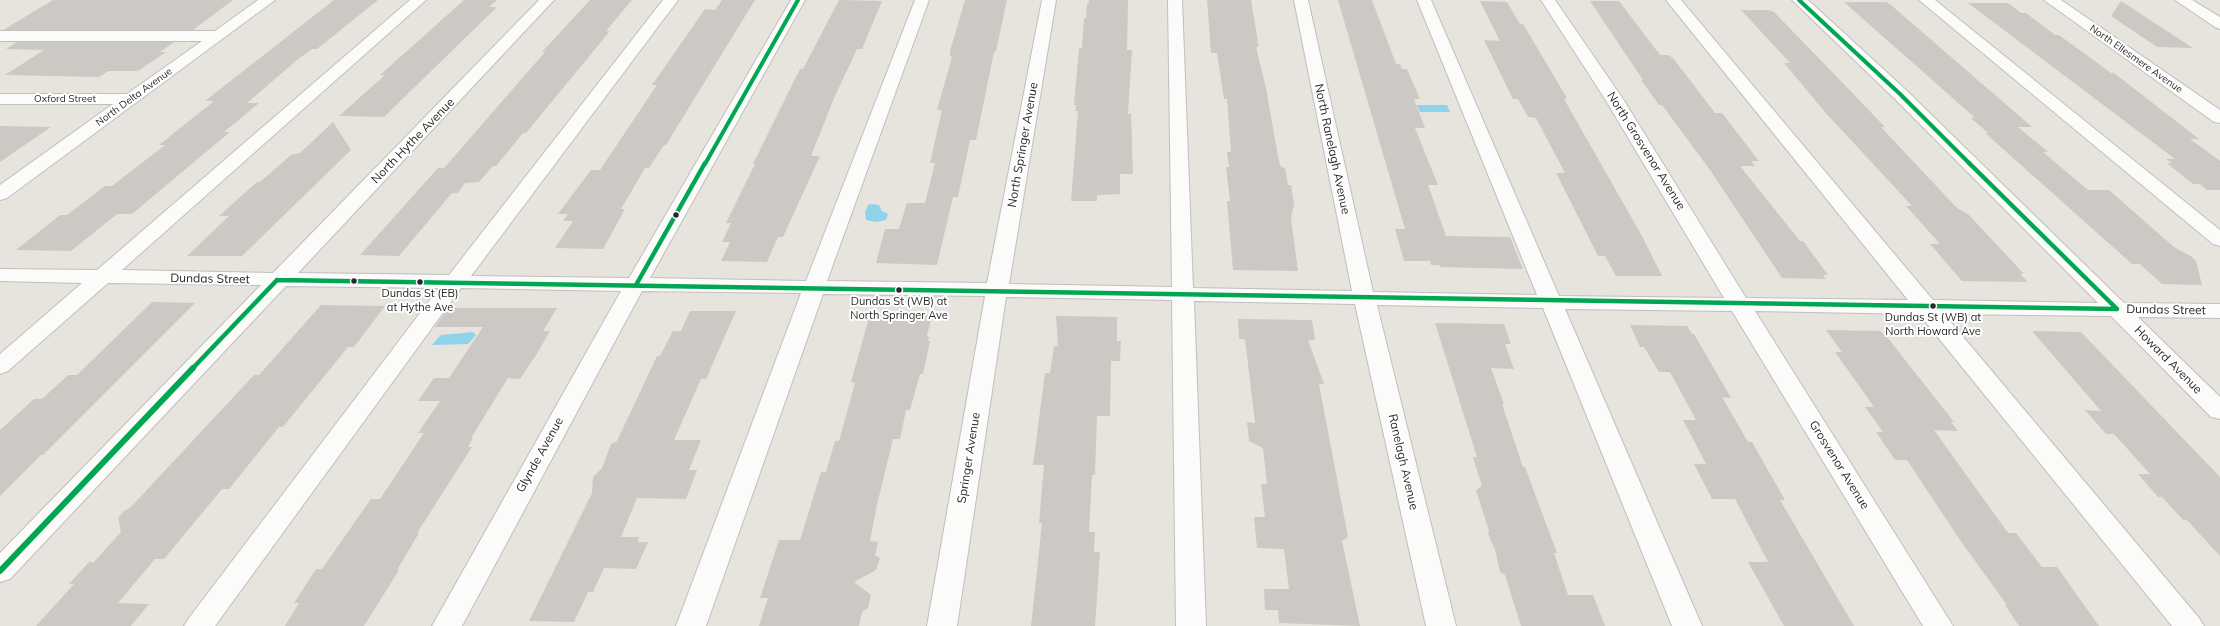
<!DOCTYPE html>
<style>
body{margin:0}
canvas{display:block;background:#e7e3dd}
</style>
<canvas width="2220" height="626"></canvas>
<script>
const context = document.querySelector('canvas').getContext('2d');
context.lineJoin = 'round';
function fillPath(path, color) {
  context.fillStyle = color;
  context.fill(path, 'evenodd');
}
function trace(path, color, width, dash) {
  context.strokeStyle = color;
  context.lineWidth = width;
  context.lineCap = dash ? 'butt' : 'round';
  context.setLineDash(dash || []);
  context.stroke(path);
}
function label(font, color, halo, rows, align = 'center') {
  context.font = font + ' Mulish,sans-serif';
  context.lineWidth = 4;
  context.setLineDash([]);
  context.textBaseline = 'middle';
  context.strokeStyle = halo;
  context.fillStyle = color;
  for (const [text, x, y, turn = 0] of rows) {
    context.save();
    context.translate(x, y);
    context.rotate((+turn || 0) * Math.PI / 180);
    context.textAlign = isNaN(turn) ? turn : align;
    if (halo) context.strokeText(text, 0, 0);
    context.fillText(text, 0, 0);
    context.restore();
  }
}
fillPath(new Path2D(`
 M1417,105H1447L1450,112H1420Z
 M872,204L879,205L882,211L888,214L886,220L877,222L866,220L865,213L868,205Z
 M473,332L476,335L468,344L432,345L441,335Z`), '#8fd2ea');
fillPath(new Path2D(`
 M53,0H233L193,30H3Z
 M334,0H378L317,49H312L297,60L247,103H259L224,132H230L132,214H117L71,251L16,250L60,215H67L105,186H112L165,145H159L214,101H205Z
 M464,0H497L489,7H497L384,117L339,116L385,75H380Z
 M590,0H632L606,31H610L526,133H523L496,166H493L479,182L465,183L458,193H452L399,256L360,255L438,168H444L545,52H542Z
 M722,0H755L666,145H664L649,168H645L621,209H625L603,249L555,248L573,221H563L568,214H558L591,170H600L657,85H652L705,9L715,10Z
 M839,0L882,1L862,49H857L835,96L811,156H820L783,237H778L767,262L721,261L730,242H722L731,223H726L755,164H753L790,89L800,69H803Z
 M965,0H1007L996,51L994,52L976,140H970L958,197H953L937,265L876,263L885,229H899L907,203H925L935,163H930L942,110H937L952,57L950,56V51Z
 M1089,0H1128L1127,50H1132L1128,114H1131L1133,174H1120V194L1097,195V201H1071L1078,111H1075L1076,105H1074L1079,48H1082L1084,18H1086L1087,3H1089Z
 M1207,0H1251L1257,36L1258,47H1256L1266,88L1279,162L1281,167L1285,168L1288,185H1291L1294,205L1291,218L1298,271L1233,270L1227,201H1230L1226,167H1229L1227,152H1231L1227,99H1224L1217,53H1211Z
 M1338,0H1372L1396,64H1400L1402,69H1407L1420,99H1414L1425,128H1415L1438,185H1428L1446,236L1510,237L1523,269L1440,267L1439,265H1431L1430,261H1404L1395,229H1405Z
 M1480,1L1507,2L1520,24H1523L1567,98L1564,99L1642,236L1662,276H1616L1605,256H1598L1556,173H1565L1536,118L1528,117L1518,99H1513L1484,40L1500,41Z
 M1590,1H1619L1660,55H1668L1673,58L1715,113H1722L1759,161H1751L1755,166H1740L1800,241H1803L1828,275H1823L1826,279L1782,278L1710,170L1662,105H1659L1641,80H1643Z
 M2121,1L2193,48L2157,47L2111,16Z
 M1844,2H1886L1891,5L2032,127H2018L2048,152H2043L2088,190H2109L2174,247L2192,257L2196,261L2202,285L2162,284L2140,264H2132L1985,133H1988L1971,118L1974,117Z
 M1968,3H2008L2021,13H2026L2055,35H2059L2111,73H2114L2199,139H2190L2220,161V190H2207L2200,184H2193L2167,163H2172L2166,159H2175Z
 M1741,10H1768L1774,12L1837,77L1885,127H1881L1957,208L1969,215L2024,274H2020L2028,282L1962,281L1930,244H1940L1906,206H1912L1825,112L1784,63H1790Z
 M17,42H174L160,52H166L138,71H108L99,77L5,75L44,50L6,49Z
 M333,122L351,150L242,256H187L229,216H219L257,182H260L291,155L300,153Z
 M0,126L51,127L0,162Z
 M152,302L195,303L43,455H41L0,496V430L34,399H42L68,375H77Z
 M321,305L385,306L354,347H348L283,427H279L229,489H222L164,559H155L118,603L149,604L131,626H36L74,584H69L89,562H94L121,532L118,518L124,511L130,508L254,375H259Z
 M448,308H557L543,331H550L538,352L520,379L508,378L471,438H473L468,447H472L417,533H419L397,570H399L364,626H285L299,603H294L316,569H322L371,499H380L424,433H418L440,401H418L434,378H449L483,327H435Z
 M690,311H736L706,379H701L674,440H701L689,470H697L686,499L637,498L621,537H639L638,542H648L636,569L604,568L593,592H588L574,622L529,621L592,493L593,477L602,468L611,444L617,441L657,356H660L673,331H681Z
 M870,314L932,315L927,336L929,337L928,341H930L923,374H920L910,410H906L900,439H893L877,505L870,541L878,542L875,555L880,558L876,570L854,582L871,595L868,608L862,612L859,626H759L768,598H760L779,540H800L821,472H826L835,441H839L855,383L851,382Z
 M1056,316L1117,317V341H1121L1120,361H1111L1110,416H1097L1095,475H1092L1089,532H1095L1094,552H1100L1095,626H1031L1042,523H1039L1044,465H1033L1045,373H1050L1054,346H1058Z
 M1238,319L1312,320L1315,340H1308L1324,384H1319L1348,537L1342,541L1360,626L1279,623L1278,610H1265L1264,589H1289L1284,549L1257,548L1254,517H1265L1261,484H1267L1263,448L1249,441L1247,422L1255,423L1245,339H1239Z
 M1435,323L1504,324L1511,344H1505L1514,369L1491,368L1504,404H1502L1523,467H1525L1557,553H1554L1568,595H1593L1605,626H1521L1505,575L1500,572L1495,549L1488,534L1489,531L1476,490L1482,486L1473,457H1477Z
 M1630,325L1687,326L1692,334H1694L1731,398L1722,397L1748,442H1752L1785,500H1780L1854,626H1784L1748,562H1768L1735,499H1712L1694,464H1706L1683,420H1696L1670,372H1659L1644,347H1640Z
 M1826,330L1880,331L1887,337L1954,422H1951L1958,431L1934,430L2008,533H2016L2042,567H2057L2099,626H2019L2005,605H2007L1960,540L1907,460H1895L1876,432H1883L1865,407H1874L1835,352H1842Z
 M2032,331L2081,332L2220,477V556L2187,520H2183L2162,497H2158L2138,474H2150L2114,434H2106L2085,410L2101,411Z`), '#ccc9c4');
const minor = new Path2D(`
 M258,0H275L7,198L0,200V185L113,104H0V94H127L202,41H0V31H215Z
 M410,0H426L122,270L273,273L539,0H554L298,273L449,275L663,0H678L471,276L629,278L791,0H805L650,278L806,281L915,0H929L827,281L987,283L1042,0H1056L1009,284L1172,287L1168,0H1182L1193,288L1352,291L1294,0H1308L1373,292L1537,295L1417,0H1431L1559,296L1724,298L1605,99L1541,0H1555L1623,99L1746,298L1908,300L1666,0H1681L1933,300L2098,303L1894,98L1792,0H1808L1906,90L2124,303L2220,304V318L2138,317L2220,397V419L2211,417L2111,316L1944,314L2199,618L2204,626H2172L1919,314L1755,311L1953,626H1923L1732,311L1565,309L1702,626H1672L1543,308L1377,305L1456,626H1426L1355,304L1194,301L1206,626H1176L1172,300L1006,297L957,626H927L985,296L823,294L706,626H676L801,293L642,291L462,626H432L621,291L461,288L215,626H184L189,618L439,288L286,286L10,579L0,582V553L261,285L108,283L8,371L0,374V354L82,283L0,281V269L97,270Z
 M1919,0H1935L2220,230V246L2213,244Z
 M2044,0H2061L2220,110V123L2214,122Z
 M2175,0H2192L2220,17V29L2215,27Z`);
trace(minor, '#c0bfbf', 2);
fillPath(minor, '#fbfbfa');
trace(new Path2D(`
 M1799,0L1900,94L1970,164
 M705,164L798,0`), '#00a651', 4);
trace(new Path2D(`
 M1969,163L2117,309
 M277,280L2117,309
 M636,285L705,163
 M192,369L277,280`), '#00a651', 4.5);
trace(new Path2D(`
 M0,571L193,368`), '#00a651', 6);
for (const [x, y, r, color] of [
 [676,215,3.5,"#282828"],
 [354,281,3.5,"#282828"],
 [420,282,3.5,"#282828"],
 [899,290,3.5,"#282828"],
 [1933,306,3.5,"#282828"]
]) {
  const dot = new Path2D();
  dot.arc(x, y, r, 0, 2 * Math.PI);
  context.fillStyle = color;
  context.fill(dot);
  trace(dot, '#fff', 1.5);
}
label('10px', '#282828', '#fff', [
 ["North Ellesmere Avenue",2136,59,35],
 ["North Delta Avenue",134,97,-36],
 ["Oxford Street",65,99]
]);
label('11px', '#282828', '#fff', [
 ["Dundas St (EB)",420,294],
 ["at Hythe Ave",420,308],
 ["Dundas St (WB) at",899,302],
 ["North Springer Ave",899,316],
 ["Dundas St (WB) at",1933,318],
 ["North Howard Ave",1933,332]
]);
label('12px', '#282828', '#fff', [
 ["North Hythe Avenue",413,141,-46],
 ["North Springer Avenue",1023,145,-80],
 ["North Ranelagh Avenue",1332,149,78],
 ["North Grosvenor Avenue",1646,151,58],
 ["Dundas Street",210,279,1],
 ["Dundas Street",2166,310,1],
 ["Howard Avenue",2168,360,45],
 ["Glynde Avenue",540,455,-61],
 ["Springer Avenue",969,458,-81],
 ["Ranelagh Avenue",1403,462,77],
 ["Grosvenor Avenue",1839,465,58]
]);
</script>
